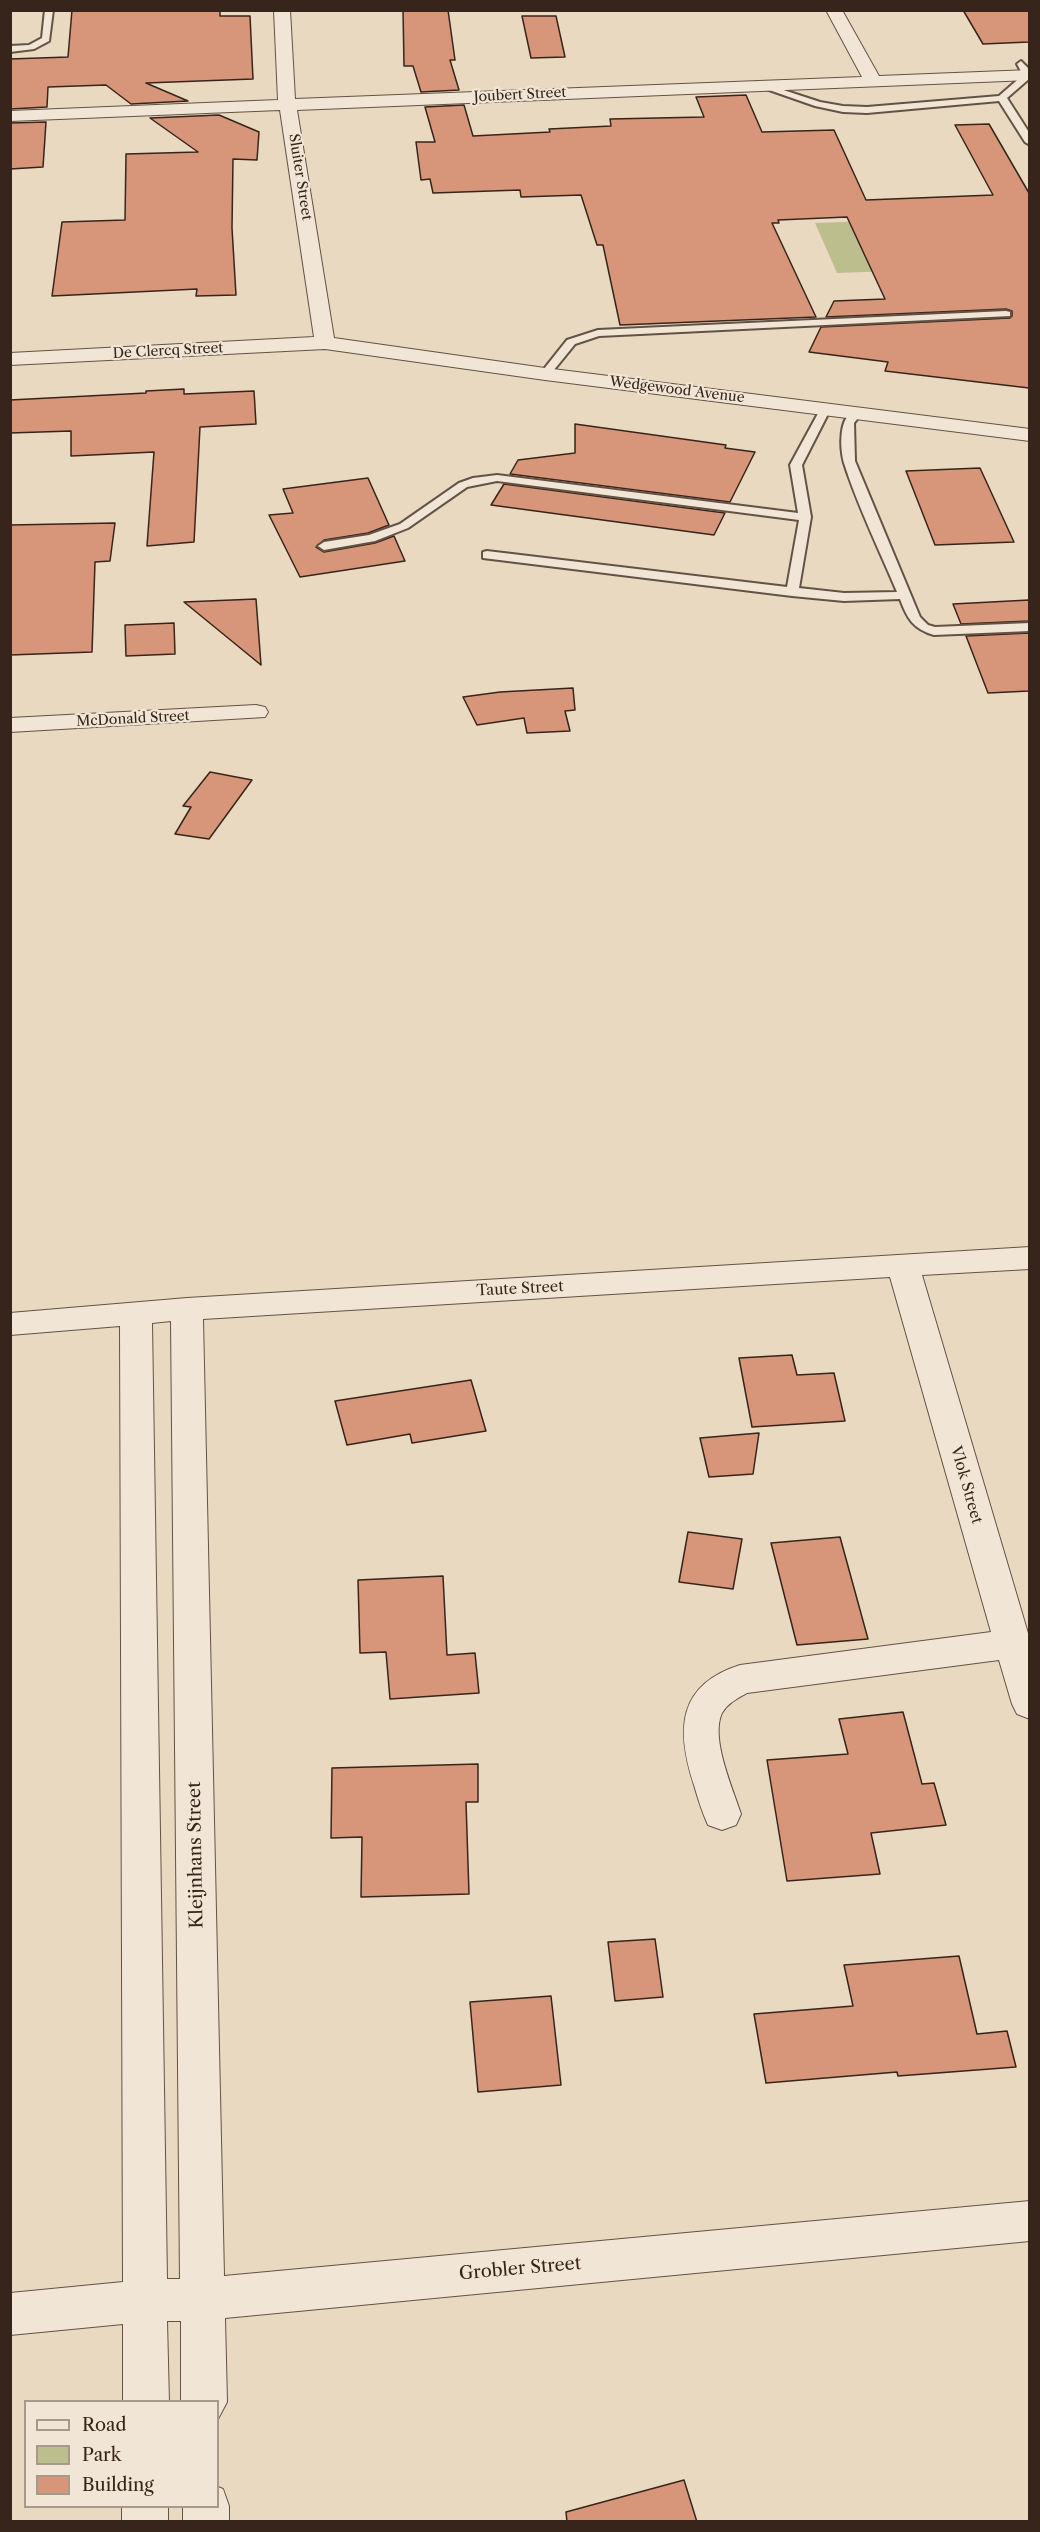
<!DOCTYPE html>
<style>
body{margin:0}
#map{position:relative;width:1040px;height:2532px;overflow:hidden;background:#e9d9c0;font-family:"Libre Caslon Text",serif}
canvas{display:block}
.frame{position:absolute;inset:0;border:12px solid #37251c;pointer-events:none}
.legend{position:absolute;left:24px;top:2400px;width:195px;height:108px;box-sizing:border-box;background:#f1e6d6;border:2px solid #a7998c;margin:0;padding:8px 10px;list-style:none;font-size:18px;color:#37251c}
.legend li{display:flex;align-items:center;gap:12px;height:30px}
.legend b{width:30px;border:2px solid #a7998c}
</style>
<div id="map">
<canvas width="1040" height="2532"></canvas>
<div class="frame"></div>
<ul class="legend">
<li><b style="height:8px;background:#f1e6d6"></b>Road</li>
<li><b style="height:16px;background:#bcbe8e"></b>Park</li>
<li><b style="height:16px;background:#d79579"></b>Building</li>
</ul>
</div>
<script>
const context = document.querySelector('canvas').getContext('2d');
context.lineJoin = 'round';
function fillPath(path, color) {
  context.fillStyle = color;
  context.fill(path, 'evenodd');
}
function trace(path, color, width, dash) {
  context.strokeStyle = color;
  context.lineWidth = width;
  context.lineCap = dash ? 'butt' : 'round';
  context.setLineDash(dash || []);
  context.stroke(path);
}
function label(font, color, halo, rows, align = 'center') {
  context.font = font + ' "Libre Caslon Text",serif';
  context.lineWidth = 4.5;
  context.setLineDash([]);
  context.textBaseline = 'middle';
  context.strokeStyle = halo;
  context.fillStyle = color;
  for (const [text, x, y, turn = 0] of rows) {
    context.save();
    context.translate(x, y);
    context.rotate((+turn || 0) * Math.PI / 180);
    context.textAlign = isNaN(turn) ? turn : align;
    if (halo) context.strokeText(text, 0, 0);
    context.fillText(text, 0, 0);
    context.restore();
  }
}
fillPath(new Path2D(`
 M1029,215V266L837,273L815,223Z`), '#bcbe8e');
const building = new Path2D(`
 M72,10H220V16H250L253,79L146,83L188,101L131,104L106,85L48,87L47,107L10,109V59L68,57Z
 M403,10H448L455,60H450L459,90L421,92L413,66H404Z
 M963,10H1029V42L983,44Z
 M522,16H556L565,57L531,58Z
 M746,95L762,132L834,130L866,200L993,195L955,125L989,124L1029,193V388L885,371L888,362L809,352L821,327L1010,318L1012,316V311L1006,309L826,317L834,301L885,299L847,217L778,220L779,223H772L816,317L620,325L603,245H597L581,195L521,197L520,190L433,193L430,179L421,180L416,142H435L425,107L464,105L473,136L550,132L549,129L611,126L610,119L704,117L696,97Z
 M219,115L259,132L257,160L233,159L232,228L236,295L196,296L197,289L52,296L62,222L125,220L126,154L198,152L150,118Z
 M46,122L43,167L10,169V123Z
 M184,389V394L254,391L256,424L200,427L194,542L147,546L154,452L71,456V431L10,433V400L146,393V391Z
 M575,424L726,445L725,448L755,452L730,502L510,474L518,460L575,453Z
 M980,468L1014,542L935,545L906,471Z
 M368,478L389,525L368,533L324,540L316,547L324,552L375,543L394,536L405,561L300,577L269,515L293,513L283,489Z
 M504,484L725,513L714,535L491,505Z
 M115,523L110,561L95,562L92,652L10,655V525Z
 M256,599L261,665L184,602Z
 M1029,600V621L961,624L953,604Z
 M174,623L175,654L126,656L125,625Z
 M1029,633V691L988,693L966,636Z
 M573,688L575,710L565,711L570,731L527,733L524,718L477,725L463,697L500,692Z
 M210,772L252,780L209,839L175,834L191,807L183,806Z
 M792,1355L797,1375L834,1373L845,1421L752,1427L739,1358Z
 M471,1380L486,1431L412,1443L410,1434L347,1445L335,1401Z
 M759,1433L753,1474L709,1477L700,1438Z
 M688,1532L742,1539L733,1589L679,1582Z
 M840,1537L868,1639L797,1645L771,1543Z
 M443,1576L447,1655L475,1653L479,1693L390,1699L386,1652L360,1653L358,1580Z
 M903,1712L922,1784L934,1783L946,1825L871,1833L880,1874L787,1881L767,1760L848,1754L839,1719Z
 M478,1764V1802H466L469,1894L361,1897L362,1837L331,1838L332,1768Z
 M655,1939L663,1997L615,2001L608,1942Z
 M959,1956L977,2034L1007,2031L1016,2067L898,2076L897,2072L766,2083L754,2014L853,2006L844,1965Z
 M551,1996L561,2085L478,2092L470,2002Z
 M684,2480L697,2522H567L566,2512Z`);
fillPath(building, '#d79579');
trace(building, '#37251c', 1.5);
const service = new Path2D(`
 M45,10H53L49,41L34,49L10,52V46L29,45L42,38Z
 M1021,61L1030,70V78L1007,98L1030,134V145L1025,142L999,101L867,113L843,112L815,106L752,84L759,82L820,102L843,106L867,107L999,96L1023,75L1017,64Z
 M1006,311L1010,312V316L599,336L575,344L549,376H541L540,374L567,340L598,330Z
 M826,405L831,408L802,465L811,517L799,588L844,593L897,592C879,549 858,507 844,463C840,448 838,416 856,410L862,413L854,423L855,461L920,617L928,625L935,627L1030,623V631L934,635C913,629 907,618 900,599L844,601L792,596L483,558V552L487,551L787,587L799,520L497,481L467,487L408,528L375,541L324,550L318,546L324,542L369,535L400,524L459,483L473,478L497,475L798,513L790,465L821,408Z`);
const minor = new Path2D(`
 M274,10H290L295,99L862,77L826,10H842L879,76L1030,70V80L297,110L334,338L545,368L1030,429V441L545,380L325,349L10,365V353L314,337L280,110L10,121V111L278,100Z
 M256,705L265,707L268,712L265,717L10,732V718Z
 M1030,1247V1269L922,1275L1030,1640V1719L1017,1714L1012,1704L999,1660L747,1693C738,1698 728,1703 722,1713C710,1738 733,1789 741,1814L736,1825L722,1830L708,1825C702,1812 698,1799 694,1785C676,1730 677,1685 740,1665L991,1632L890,1277L203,1319L224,2276L1030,2201V2241L225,2318L227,2402L218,2419V2402H181V2321H167L169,2402H123V2324L10,2335V2293L123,2282L120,1326L10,1335V1313L187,1298ZM171,1321L180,2279H167L152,1323Z
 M218,2487L223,2489L229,2506V2522H183V2506H218Z
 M122,2506H168V2522H122Z`);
trace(service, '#645245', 4);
trace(minor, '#645245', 2);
fillPath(service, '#f1e6d6');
fillPath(minor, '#f1e6d6');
label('14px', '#37251c', '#f1e6d6', [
 ["Joubert Street",520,95,-3],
 ["Sluiter Street",300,177,81],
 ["De Clercq Street",168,351,-3],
 ["Wedgewood Avenue",677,390,7],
 ["McDonald Street",133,719,-3]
]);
label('15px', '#37251c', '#f1e6d6', [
 ["Taute Street",520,1289,-3],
 ["Vlok Street",966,1485,74]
]);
label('18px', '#37251c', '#f1e6d6', [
 ["Kleijnhans Street",196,1855,-91],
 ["Grobler Street",520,2269,-5]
]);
</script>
